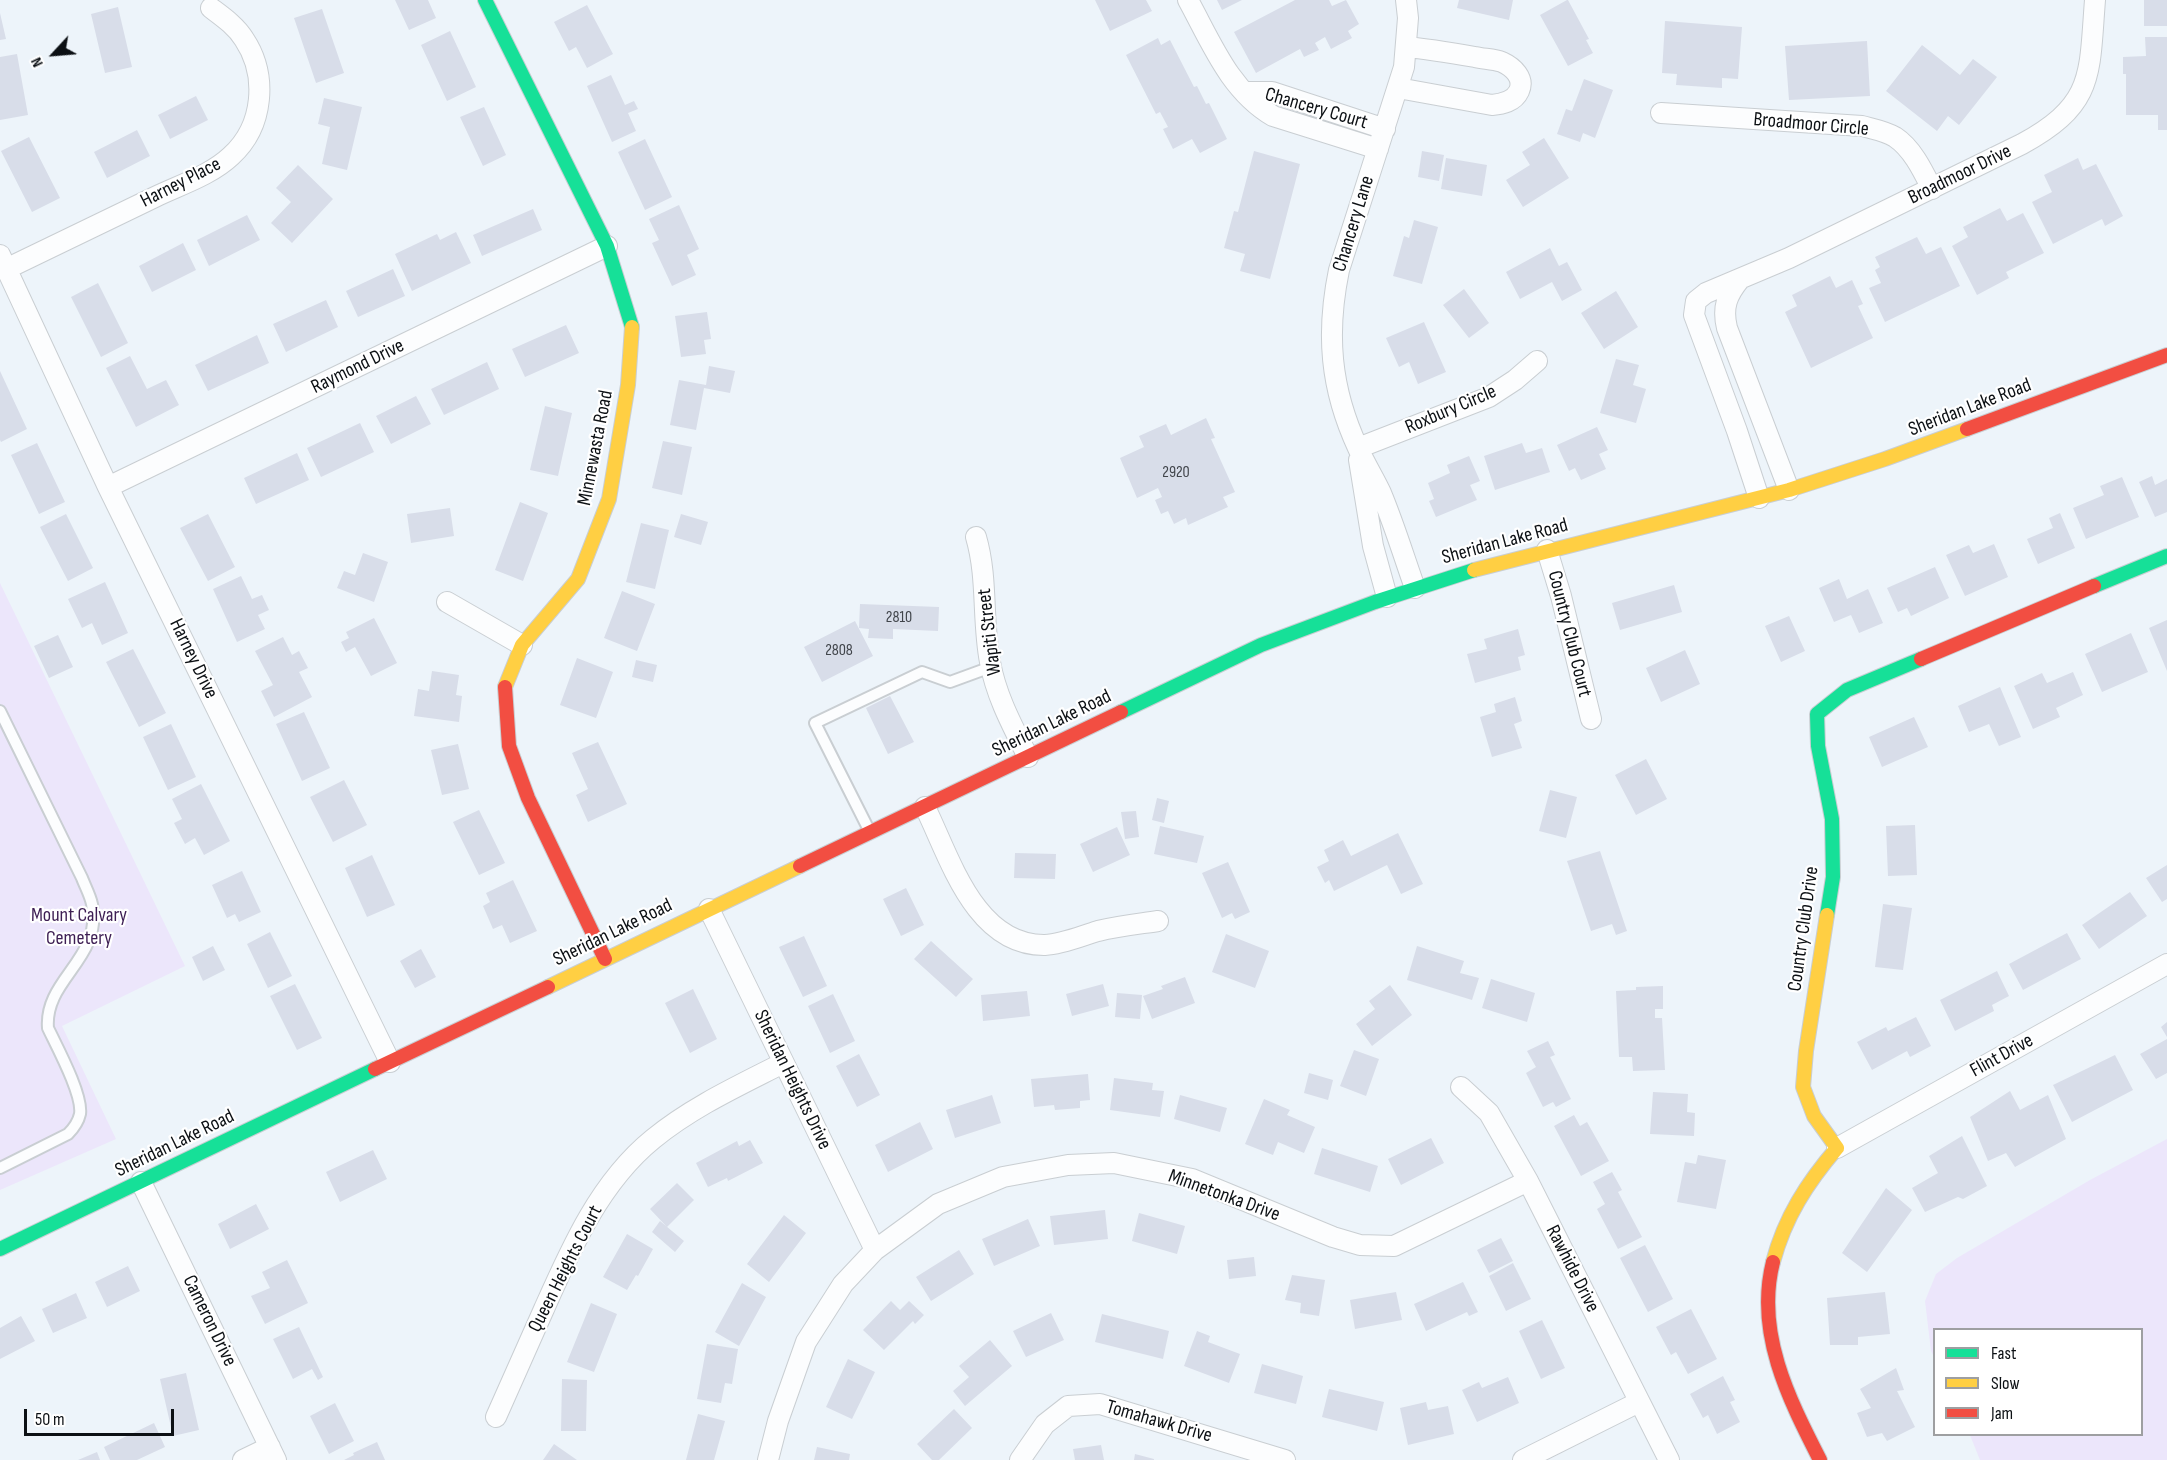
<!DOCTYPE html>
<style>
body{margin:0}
#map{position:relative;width:2167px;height:1460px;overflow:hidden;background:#edf4fa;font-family:"Sofia Sans Condensed",sans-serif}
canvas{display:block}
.legend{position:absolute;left:1933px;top:1328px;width:210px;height:108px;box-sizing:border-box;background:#fff;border:2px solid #9e9fa1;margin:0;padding:8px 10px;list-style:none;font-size:18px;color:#0c1014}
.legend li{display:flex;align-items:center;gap:12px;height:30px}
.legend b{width:30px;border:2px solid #9e9fa1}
.north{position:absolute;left:24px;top:24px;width:60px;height:60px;-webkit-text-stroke:4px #fff;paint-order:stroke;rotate:244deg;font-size:16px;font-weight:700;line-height:24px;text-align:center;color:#0c1014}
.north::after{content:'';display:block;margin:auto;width:21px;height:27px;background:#0c1014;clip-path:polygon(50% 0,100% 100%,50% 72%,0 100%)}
.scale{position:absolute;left:24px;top:1409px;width:150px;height:27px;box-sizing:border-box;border:3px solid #0c1014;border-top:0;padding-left:8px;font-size:18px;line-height:21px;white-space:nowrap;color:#0c1014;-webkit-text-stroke:4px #fff;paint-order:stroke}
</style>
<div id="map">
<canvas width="2167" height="1460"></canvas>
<ul class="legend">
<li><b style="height:8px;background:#16e098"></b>Fast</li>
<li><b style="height:8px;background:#ffcf43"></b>Slow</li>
<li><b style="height:8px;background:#f24e42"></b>Jam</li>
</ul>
<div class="north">N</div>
<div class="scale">50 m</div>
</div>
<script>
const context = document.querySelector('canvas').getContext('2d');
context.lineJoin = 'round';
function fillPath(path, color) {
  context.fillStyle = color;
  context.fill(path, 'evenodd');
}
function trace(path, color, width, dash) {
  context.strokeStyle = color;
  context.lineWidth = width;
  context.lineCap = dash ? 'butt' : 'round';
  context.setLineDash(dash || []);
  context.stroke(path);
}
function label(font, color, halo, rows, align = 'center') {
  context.font = font + ' "Sofia Sans Condensed",sans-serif';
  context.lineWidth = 4.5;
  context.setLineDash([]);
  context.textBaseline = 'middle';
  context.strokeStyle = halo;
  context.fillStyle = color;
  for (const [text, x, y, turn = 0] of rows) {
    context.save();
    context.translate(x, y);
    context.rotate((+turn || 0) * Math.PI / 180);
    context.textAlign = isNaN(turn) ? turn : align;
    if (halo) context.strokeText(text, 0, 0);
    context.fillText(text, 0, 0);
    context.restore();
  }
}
fillPath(new Path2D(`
 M0,583L185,966L62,1026L116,1139L0,1190Z
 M2167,1139V1460H1980L1970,1435L2142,1434V1330H1934V1357L1931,1351L1925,1301L1936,1274L1957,1258L2090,1180Z`), '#ece6fb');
fillPath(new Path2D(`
 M395,0H428L436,18L409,30Z
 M1095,0H1146L1152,11L1110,31Z
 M1217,0H1242L1222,10Z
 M1295,0H1329L1332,6L1346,0L1359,24L1348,31L1352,38L1331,49L1325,37L1315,43L1319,50L1304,57L1300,49L1256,73L1234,32Z
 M1459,0H1513L1509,20L1457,8Z
 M1567,0H1568L1589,39L1586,40L1593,53L1568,66L1540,15Z
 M2144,0H2167V26H2144Z
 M587,5L613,54L587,68L576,47L569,51L554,22Z
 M118,7L132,67L105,73L91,14Z
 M322,9L344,73L316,83L294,18Z
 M0,13L6,39L0,40Z
 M1665,21L1742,27L1738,79L1722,78V88L1676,85L1677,74L1662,73Z
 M450,31L476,87L447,101L421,45Z
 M2145,37H2167V130H2158V115H2126V74H2123V57L2146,56Z
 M1158,38L1161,45L1170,40L1194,87L1197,86L1206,104L1209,103L1227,139L1200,153L1192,139L1173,149L1163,129L1168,127L1160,112L1156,114L1126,55Z
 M1867,41L1870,96L1789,100L1785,46Z
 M1922,45L1960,75L1973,59L1997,77L1959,125L1948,116L1937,131L1886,91Z
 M17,54L28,115L0,120V57Z
 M611,75L625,105L634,101L638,109L628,113L636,131L612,142L587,86Z
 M1584,79L1613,90L1595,138L1583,133L1580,142L1557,134L1566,109L1572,111Z
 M196,96L208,120L170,139L158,115Z
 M324,98L362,107L347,170L322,164L330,127L318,124Z
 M484,107L506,155L483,166L460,117Z
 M137,130L150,156L107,178L94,152Z
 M29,137L60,198L32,212L1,151Z
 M1544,138L1569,178L1523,207L1506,180L1530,165L1522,152Z
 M645,139L672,197L645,210L618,152Z
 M1254,151L1300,164L1270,279L1240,271L1245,254L1224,248L1234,211L1238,212Z
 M1422,151L1444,155L1439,181L1418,177Z
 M1446,158L1487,165L1482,196L1441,189Z
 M2078,158L2083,170L2096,164L2123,216L2105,226L2102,219L2053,244L2032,202L2052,192L2044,175Z
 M298,165L333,199L292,243L271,223L291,202L276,188Z
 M679,205L699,249L687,255L696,275L672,286L652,243L659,240L649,219Z
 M2000,208L2007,221L2023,213L2044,253L2006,272L2009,278L1977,295L1952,246L1968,237L1963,227Z
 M533,209L542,230L482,256L473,235Z
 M247,215L260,240L209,266L197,240Z
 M1414,220L1438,227L1422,284L1393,276L1404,236L1409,238Z
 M456,232L471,263L412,291L395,254L437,234L440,240Z
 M1917,237L1926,254L1941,247L1960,286L1885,322L1869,288L1881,283L1875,270L1880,267L1875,257Z
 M183,243L196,270L152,292L139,266Z
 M1550,248L1559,266L1567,262L1582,290L1562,301L1552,282L1520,299L1506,272Z
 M393,269L405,296L358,317L346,291Z
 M1830,276L1836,288L1852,280L1863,304L1858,306L1873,338L1811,368L1785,312L1797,306L1792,295Z
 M98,283L128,343L101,357L71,297Z
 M1464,289L1489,323L1469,338L1443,305Z
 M1616,291L1638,327L1604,349L1581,313Z
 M326,300L338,327L286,352L273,324Z
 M707,312L711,339L704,340L706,354L681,357L675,316Z
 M1424,322L1446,372L1418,384L1409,362L1399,367L1386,338Z
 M566,325L579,353L525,377L512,349Z
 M257,335L269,363L208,391L195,365Z
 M130,356L147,389L166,380L179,405L136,427L106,368Z
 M1616,359L1639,365L1633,385L1646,389L1636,423L1600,413Z
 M487,362L499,389L444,415L431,389Z
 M709,366L735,371L730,393L704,388L696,430L670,425L679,380L706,385Z
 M0,371L27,429L1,442L0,440Z
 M416,396L431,424L391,444L376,416Z
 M545,406L572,413L558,476L530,470Z
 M1206,418L1215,438L1211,439L1235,492L1223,497L1228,507L1188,525L1186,518L1174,524L1168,511L1161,514L1155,500L1162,497L1158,488L1137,498L1120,458L1144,447L1139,436L1166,424L1171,435Z
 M360,423L374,452L321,477L307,448Z
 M1597,427L1608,450L1599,454L1606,469L1581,480L1575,468L1569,471L1557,445Z
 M663,441L692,447L682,495L652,488Z
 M37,443L65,502L39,514L11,455Z
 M1522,443L1526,453L1542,448L1550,472L1495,490L1484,456Z
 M297,453L309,480L256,504L244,478Z
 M1469,456L1480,481L1470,485L1477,500L1436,517L1429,501L1434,499L1428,483L1450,473L1447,465Z
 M2152,476L2155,485L2167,479V512L2155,517L2139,482Z
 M2122,477L2139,517L2086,539L2073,508L2104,495L2100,486Z
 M520,502L548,513L523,581L495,570Z
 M450,508L454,536L411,543L407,514Z
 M2060,513L2075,548L2038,564L2027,539L2053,528L2049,518Z
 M66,514L93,568L68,581L40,527Z
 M208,514L235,567L208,581L180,528Z
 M681,514L708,522L701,545L674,537Z
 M641,523L669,530L655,589L626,582Z
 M1994,544L2008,577L1965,596L1946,555L1969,545L1973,553Z
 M363,553L388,562L374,602L337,588L344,571L355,575Z
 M1935,567L1949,598L1911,616L1907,608L1898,612L1887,588Z
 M241,576L252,599L262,595L269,610L258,615L265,629L237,642L213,589Z
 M1839,579L1847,599L1868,589L1883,623L1859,633L1851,615L1834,622L1819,588Z
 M105,582L128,633L102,645L92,623L82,628L68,599Z
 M1674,585L1682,612L1620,630L1612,603Z
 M622,591L655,604L637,651L604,638Z
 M860,604L939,607L938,631L893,629V639L868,638L869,629L859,628Z
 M1789,616L1805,651L1781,662L1765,626Z
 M374,618L397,663L371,676L355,647L346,652L341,642L349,638L346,632Z
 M2167,620V671L2149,628Z
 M855,621L873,656L822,682L804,647Z
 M1518,629L1525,655L1518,657L1521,670L1475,683L1467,654L1487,649L1484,639Z
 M2131,633L2148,672L2102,692L2085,654Z
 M58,635L73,667L49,678L34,646Z
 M283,637L292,655L299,651L308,668L299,672L312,697L274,717L261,691L273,685L255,651Z
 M133,649L166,713L139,727L106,662Z
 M1685,650L1700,684L1661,702L1646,668Z
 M577,658L613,672L596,718L560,705Z
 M636,660L657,665L653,682L632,677Z
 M432,671L459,675L456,695L462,696L459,722L414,716L418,689L429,691Z
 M2073,672L2083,695L2056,708L2060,717L2033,729L2014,686L2042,673L2047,683Z
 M2000,687L2021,737L1999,746L1989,724L1969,732L1958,706Z
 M890,696L914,742L888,754L866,708Z
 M1515,697L1522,721L1514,724L1522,748L1492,757L1480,717L1496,712L1494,704Z
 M304,712L330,768L302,781L276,724Z
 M1914,717L1928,747L1882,767L1869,737Z
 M171,724L196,777L168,790L143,737Z
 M598,742L627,804L588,822L576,795L588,789L572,753Z
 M458,744L469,789L442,795L431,750Z
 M1646,759L1667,799L1636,815L1615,775Z
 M344,780L367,825L333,842L310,797Z
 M201,784L230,841L204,855L195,838L185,844L174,823L182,819L172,799Z
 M1550,790L1577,797L1566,838L1539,831Z
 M1157,798L1169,801L1164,823L1152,820Z
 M479,810L505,863L479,875L453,822Z
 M1136,811L1139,837L1125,839L1121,812Z
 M1915,825L1917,875L1888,876L1886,826Z
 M1160,826L1204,836L1197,863L1154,854Z
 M1117,827L1130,855L1093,872L1080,844Z
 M1398,833L1423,884L1401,894L1387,865L1334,891L1329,880L1325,883L1317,867L1329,861L1324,850L1343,840L1351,856Z
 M1600,851L1627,931L1616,935L1612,924L1591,931L1567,861Z
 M1015,853L1056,854L1055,879L1014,878Z
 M372,855L395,905L367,917L345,868Z
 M1228,862L1250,912L1235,919L1232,913L1222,918L1202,873Z
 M2167,865V899L2162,902L2146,878Z
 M242,871L261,912L239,922L235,914L227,918L212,885Z
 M513,880L537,931L510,943L502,925L493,929L483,906L490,902L486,893Z
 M906,888L924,925L901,936L883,899Z
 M2130,892L2147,916L2099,949L2082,925Z
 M1883,904L1912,908L1903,970L1875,967Z
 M270,932L292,976L268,988L247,944Z
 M2067,933L2081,959L2023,990L2009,964Z
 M1226,934L1269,951L1255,988L1212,972Z
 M804,936L827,986L803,997L779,947Z
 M931,941L973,979L956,997L914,959Z
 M213,946L225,970L203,981L192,957Z
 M1417,946L1464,961L1460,973L1479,978L1472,1000L1407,980Z
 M421,949L436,977L415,988L400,961Z
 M1997,971L2009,996L1992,1005L1994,1011L1955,1031L1940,1000Z
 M1185,977L1195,1003L1152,1019L1143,996L1163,989L1161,986Z
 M1491,979L1535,993L1527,1022L1482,1008Z
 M295,984L322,1038L297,1050L270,996Z
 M1103,984L1109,1006L1072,1016L1066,994Z
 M1390,985L1412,1015L1372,1046L1356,1024L1375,1009L1369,1001Z
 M1663,986V1009H1655V1018H1662L1665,1070L1633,1071L1632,1057H1619L1616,991L1636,990V987Z
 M693,989L717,1039L690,1053L665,1003Z
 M1027,991L1030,1016L983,1021L981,995Z
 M1117,993L1142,995L1140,1019L1115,1017Z
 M833,994L855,1041L830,1053L808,1006Z
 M1916,1017L1931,1046L1910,1057L1907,1051L1872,1070L1857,1042L1886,1027L1888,1031Z
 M2167,1022V1037L2161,1027Z
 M2167,1039V1073L2156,1079L2140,1054Z
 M1548,1041L1555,1055L1550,1057L1571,1099L1556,1107L1553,1102L1543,1107L1526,1073L1536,1067L1527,1051Z
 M1354,1050L1379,1059L1366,1096L1340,1086Z
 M859,1054L880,1095L857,1107L836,1066Z
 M2115,1055L2133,1090L2072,1122L2053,1085Z
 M1309,1073L1333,1080L1328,1100L1304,1093Z
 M1088,1074L1090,1100L1080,1101V1108L1055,1110L1054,1105L1034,1107L1031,1079Z
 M1114,1078L1153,1083L1152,1090L1164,1091L1160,1117L1110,1110Z
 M2010,1091L2020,1110L2048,1095L2066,1139L2015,1167L2006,1153L1988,1161L1970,1117Z
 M1653,1092L1688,1094L1687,1112L1695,1113L1694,1136L1650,1134Z
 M992,1095L1001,1123L955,1138L946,1110Z
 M1180,1095L1227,1108L1220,1132L1174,1119Z
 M1264,1099L1290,1110L1287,1115L1315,1127L1304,1153L1278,1142L1273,1155L1245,1144Z
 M1574,1115L1580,1126L1587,1122L1609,1161L1581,1176L1554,1126Z
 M920,1122L933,1149L888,1172L875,1145Z
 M1962,1136L1987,1186L1963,1199L1958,1197L1925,1212L1912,1188L1938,1173L1929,1156Z
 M1431,1138L1444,1163L1401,1185L1388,1159Z
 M750,1140L763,1163L728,1181L727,1178L708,1187L696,1163L737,1141L739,1146Z
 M1322,1148L1378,1166L1370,1192L1314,1174Z
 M373,1150L387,1179L340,1202L326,1172Z
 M1698,1155L1726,1160L1716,1209L1677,1202L1685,1162L1696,1164Z
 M1612,1172L1622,1190L1618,1192L1642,1237L1618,1249L1597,1209L1605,1204L1593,1182Z
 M677,1183L694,1200L667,1227L650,1209Z
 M1886,1188L1912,1210L1867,1272L1842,1253Z
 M256,1204L269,1229L230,1249L218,1224Z
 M1105,1210L1108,1239L1054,1245L1050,1216Z
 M1139,1213L1185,1226L1177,1254L1132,1241Z
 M784,1215L806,1233L769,1282L747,1264Z
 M1028,1219L1040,1246L994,1266L982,1239Z
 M660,1221L684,1241L675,1252L652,1232Z
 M627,1234L653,1249L638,1276L636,1275L627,1290L603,1277Z
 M1501,1238L1513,1261L1489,1273L1477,1250Z
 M1645,1245L1673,1299L1648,1312L1620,1258Z
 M959,1250L974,1274L931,1301L916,1277Z
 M1254,1257L1256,1276L1229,1279L1227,1260Z
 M287,1260L308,1303L265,1324L251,1296L270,1288L262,1272Z
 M1513,1263L1531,1299L1506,1311L1489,1276Z
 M128,1266L140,1291L107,1307L95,1282Z
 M1292,1275L1325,1280L1319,1316L1300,1313L1301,1303L1285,1300Z
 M1463,1282L1478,1312L1469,1316L1467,1312L1426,1331L1414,1304Z
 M742,1283L766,1297L739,1346L715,1332Z
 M1396,1292L1402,1320L1355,1329L1350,1300Z
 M1885,1292L1890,1334L1858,1337V1345H1830L1827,1298Z
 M76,1293L87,1318L53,1333L42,1309Z
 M891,1301L900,1310L909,1301L924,1315L915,1324L913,1321L884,1350L863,1330Z
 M591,1303L617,1314L594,1372L567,1362Z
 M1691,1309L1717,1359L1688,1374L1676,1352L1671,1355L1656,1327Z
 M1051,1313L1064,1340L1026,1357L1013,1331Z
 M1102,1314L1169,1331L1163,1359L1095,1342Z
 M21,1316L35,1341L0,1359V1328Z
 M1542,1320L1565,1368L1541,1379L1519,1331Z
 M299,1327L323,1377L318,1380L312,1369L293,1379L273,1339Z
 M1197,1331L1210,1336L1208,1342L1240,1354L1229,1383L1184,1366Z
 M990,1340L1012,1366L965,1406L953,1391L969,1377L959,1366Z
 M707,1344L738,1349L732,1384L725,1383L721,1403L697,1399Z
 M848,1359L875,1372L852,1419L826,1407Z
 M1262,1364L1303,1376L1296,1404L1254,1393Z
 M1896,1368L1904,1390L1897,1391L1915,1427L1887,1441L1882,1433L1867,1437L1857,1413L1871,1408L1860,1389Z
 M186,1373L199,1430L173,1436L160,1379Z
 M1723,1376L1735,1400L1730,1402L1740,1422L1717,1434L1708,1415L1703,1418L1690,1394Z
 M1508,1377L1519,1403L1477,1422L1462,1390L1479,1382L1482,1388Z
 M562,1379L587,1380L586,1431H561Z
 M1329,1389L1384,1402L1377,1431L1322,1417Z
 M1426,1402L1428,1410L1448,1406L1454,1434L1408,1445L1400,1408Z
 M335,1403L354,1441L329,1454L310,1416Z
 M954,1409L972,1428L939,1460H932L917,1444Z
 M698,1414L725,1421L714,1460H686Z
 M154,1423L165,1447L137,1460H110L104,1447Z
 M377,1442L385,1460H344L354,1455L353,1453Z
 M554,1444L577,1460H543Z
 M1101,1445L1104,1460H1075L1073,1449Z
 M817,1447L850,1454L849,1460H814Z
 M97,1452L100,1460H78Z
 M1135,1454L1154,1459V1460H1134Z`), '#d8dde9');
const lane = new Path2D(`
 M0,711L82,878C85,886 90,895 92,904C103,959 44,979 48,1028C57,1047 83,1095 80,1114C78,1123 74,1128 68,1134L0,1168
 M869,830L815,723L922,672L950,682L991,667`);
const street = new Path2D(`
 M1188,0C1211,42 1230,91 1273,116L1378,149
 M1406,0L1408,18L1404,67L1339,270C1326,333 1330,388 1358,448C1365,464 1374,478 1381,493C1394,524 1404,557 1415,588
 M1398,88L1492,105C1502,104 1514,102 1519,91C1525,78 1513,67 1502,62C1494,59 1484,59 1475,57C1452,53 1429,49 1406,47
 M1246,92H1272L1385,129
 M1661,113L1862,126C1873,129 1885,131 1895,137C1912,148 1923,171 1932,189
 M0,255L108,487L390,1062
 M6,269C56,245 105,221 155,197C180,185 211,175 231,156C264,126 268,75 244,39C236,26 223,17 211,8
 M1740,279C1727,295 1722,307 1727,328L1789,490
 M1358,448L1489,397L1515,380L1537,361
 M1359,460L1373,546L1387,597
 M108,487L607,246
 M1759,498L1737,431L1694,315L1696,301L1706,293L1789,258L2022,144C2095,104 2089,75 2095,0
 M976,537C988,578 982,621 990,662C996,696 1013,727 1028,757
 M1547,550L1561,596L1591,719
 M447,602L522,645
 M925,807C950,858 975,946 1045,945C1063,944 1081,936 1098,931C1118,926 1138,924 1158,921
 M709,909L875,1250
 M1461,1087L1489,1113L1528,1181L1669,1460
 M1837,1148L2167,964
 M141,1182L276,1460
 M496,1417C512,1381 528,1345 544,1309C571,1248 600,1182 653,1139C692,1107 738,1086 783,1063
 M243,1460L270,1447
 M768,1460L778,1421L806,1342L843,1284L875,1250L938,1204L1003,1177L1068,1165L1114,1163L1192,1179L1333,1237L1360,1245L1394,1246L1528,1181
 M1020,1460L1045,1424L1068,1406L1100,1404L1285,1460
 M1523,1460L1639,1402`);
const fast = new Path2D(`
 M485,0L607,246L632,327
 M2094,586L2167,556
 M1121,712L1261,645L1375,602L1474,570
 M1827,915L1833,877L1832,819L1818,746L1817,714L1847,690L1921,659
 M0,1249L375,1069`);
const slow = new Path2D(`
 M1474,570L1789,490L1885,459L1967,429
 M505,687L522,645L578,579L609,499L628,385L632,327
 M548,987L800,866
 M1773,1262C1785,1217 1807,1183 1837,1148L1814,1116L1803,1087L1806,1051L1827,915`);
const jam = new Path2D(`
 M1967,429L2167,355
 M1921,659L2094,586
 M505,687L509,746L528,798L605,959
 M800,866L1121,712
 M375,1069L548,987
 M1773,1262C1755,1333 1789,1399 1820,1460`);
trace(lane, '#c9ced2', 14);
trace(street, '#c9ced2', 22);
trace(fast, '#c9ced2', 16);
trace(slow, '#c9ced2', 16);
trace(jam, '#c9ced2', 16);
trace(lane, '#fcfdfe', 10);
trace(street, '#fcfdfe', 20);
trace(fast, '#16e098', 14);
trace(slow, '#ffcf43', 14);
trace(jam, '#f24e42', 14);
label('16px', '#40444a', null, [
 ["2920",1176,473],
 ["2810",899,618],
 ["2808",839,651]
]);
label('20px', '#0c1014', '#fff', [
 ["Chancery Court",1316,109,16],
 ["Broadmoor Circle",1811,125,5],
 ["Broadmoor Drive",1960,175,-26],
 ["Harney Place",181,183,-27],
 ["Chancery Lane",1354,224,-73],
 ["Raymond Drive",358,367,-26],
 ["Sheridan Lake Road",1970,408,-21],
 ["Roxbury Circle",1451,410,-23],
 ["Minnewasta Road",596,448,-79],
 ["Sheridan Lake Road",1505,542,-15],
 ["Wapiti Street",990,632,-97],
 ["Country Club Court",1569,634,76],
 ["Harney Drive",193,659,64],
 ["Sheridan Lake Road",1052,724,-26],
 ["Country Club Drive",1804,929,-82],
 ["Sheridan Lake Road",613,933,-26],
 ["Flint Drive",2002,1056,-29],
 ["Sheridan Heights Drive",792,1080,64],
 ["Sheridan Lake Road",175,1144,-26],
 ["Minnetonka Drive",1224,1196,20],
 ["Queen Heights Court",566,1269,-63],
 ["Rawhide Drive",1572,1269,63],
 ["Cameron Drive",209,1321,64],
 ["Tomahawk Drive",1159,1422,16]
]);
label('20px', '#3d1e53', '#fff', [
 ["Mount Calvary",79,916],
 ["Cemetery",79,939]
]);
</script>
